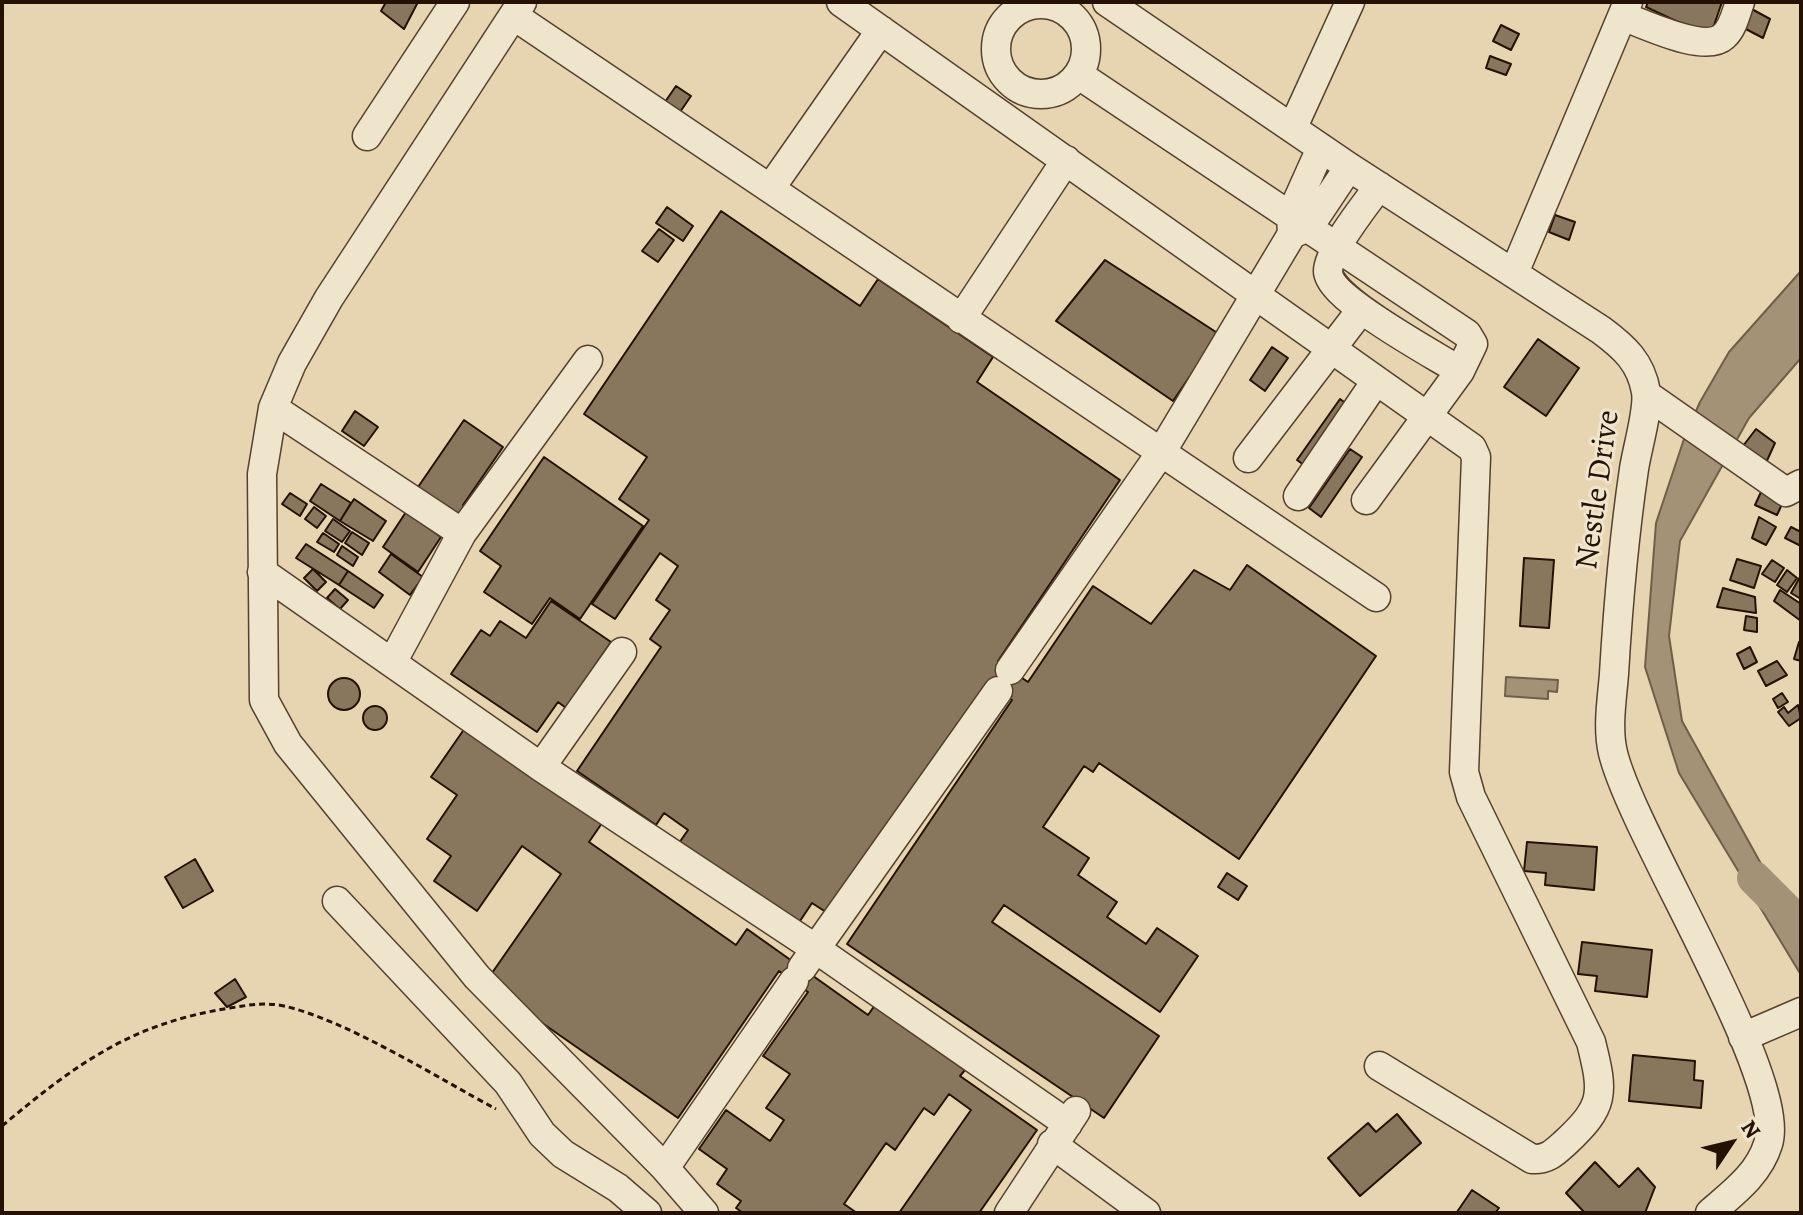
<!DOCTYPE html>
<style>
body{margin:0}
#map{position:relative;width:1803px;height:1215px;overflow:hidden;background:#e6d5b0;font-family:Alegreya,serif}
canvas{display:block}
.frame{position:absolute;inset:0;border:4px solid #241104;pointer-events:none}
.north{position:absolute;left:1691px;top:1103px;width:80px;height:80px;-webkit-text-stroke:6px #efe4cc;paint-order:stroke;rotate:55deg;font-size:22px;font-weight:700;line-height:32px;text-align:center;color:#241104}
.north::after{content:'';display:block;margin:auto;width:28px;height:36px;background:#241104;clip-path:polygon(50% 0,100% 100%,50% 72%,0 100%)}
</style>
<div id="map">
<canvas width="1803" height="1215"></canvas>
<div class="frame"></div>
<div class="north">N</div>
</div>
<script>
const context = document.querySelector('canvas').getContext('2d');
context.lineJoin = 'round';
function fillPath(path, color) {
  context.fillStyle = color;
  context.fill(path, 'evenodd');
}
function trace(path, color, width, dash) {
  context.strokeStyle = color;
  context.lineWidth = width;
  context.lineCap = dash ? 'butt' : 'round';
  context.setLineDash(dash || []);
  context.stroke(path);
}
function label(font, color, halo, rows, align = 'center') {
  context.font = font + ' Alegreya,serif';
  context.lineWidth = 6;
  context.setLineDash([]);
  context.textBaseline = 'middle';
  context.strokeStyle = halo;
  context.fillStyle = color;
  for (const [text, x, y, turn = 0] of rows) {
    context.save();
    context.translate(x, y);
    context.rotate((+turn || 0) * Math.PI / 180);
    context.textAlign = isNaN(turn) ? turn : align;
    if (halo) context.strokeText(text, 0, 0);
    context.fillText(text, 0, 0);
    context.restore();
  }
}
const water = new Path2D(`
 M1801,271V358L1749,418L1680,541L1669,636L1682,721L1801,936V975L1679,773L1645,667L1656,523L1685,436L1700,402L1729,352Z
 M1506,677L1558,680L1557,692L1548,691V699L1505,696Z`);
fillPath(water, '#a49276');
trace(water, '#715e48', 2);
trace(new Path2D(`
 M1754,878L1787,911L1801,932`), '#a49276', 34);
const building = new Path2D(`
 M386,2H418L404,29L381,11Z
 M1648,2H1722L1710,37L1646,7Z
 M1748,7L1770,19L1763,38L1740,26Z
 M1501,25L1519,34L1511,50L1493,41Z
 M1490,56L1511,64L1506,75L1486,68Z
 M676,86L691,96L680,112L665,102Z
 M667,207L693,226L683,241L656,223Z
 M721,211L860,306L878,279L993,357L977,382L1120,480L998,661L1010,670L1028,682L1093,586L1151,624L1194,570L1230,590L1247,565L1376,656L1239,859L1099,763L1093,772L1084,766L1043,827L1089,858L1078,875L1117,902L1107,917L1146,944L1157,928L1198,956L1160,1012L1004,905L992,922L1159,1036L1104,1118L847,944L1012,700L998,691L835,918L812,903L798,924L679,843L688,830L664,813L656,825L577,771L661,647L650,639L670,610L656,600L678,566L660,553L615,619L592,604L649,520L619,499L647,457L584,414Z
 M1555,215L1575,222L1569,240L1549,232Z
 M659,229L674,240L658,262L642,251Z
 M1105,260L1219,334L1173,401L1056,321Z
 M1538,339L1579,368L1546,416L1504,387Z
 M1272,347L1288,358L1265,391L1250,380Z
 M1340,399L1351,407L1308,468L1297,460Z
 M355,411L378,427L364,446L342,431Z
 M464,420L503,447L463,505L472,511L463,523L416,490Z
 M1756,429L1775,443L1765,465L1743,446Z
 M1350,449L1362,457L1321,517L1309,508Z
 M544,457L643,526L580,619L550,598L532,624L484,592L501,566L480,551Z
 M321,484L351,503L340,521L310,501Z
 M1761,492L1783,502L1777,515L1755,505Z
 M290,493L307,504L300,516L282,504Z
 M354,499L386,521L373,541L340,521Z
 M314,507L326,516L317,528L305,519Z
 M406,512L441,537L418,572L383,547Z
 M1759,517L1776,527L1766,545L1752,538Z
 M333,519L350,531L342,542L325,531Z
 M1791,527L1801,532V546L1785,538Z
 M352,532L369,543L362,555L345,543Z
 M323,533L339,544L334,552L317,542Z
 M306,544L348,571L339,585L296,558Z
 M342,546L358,557L353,566L337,555Z
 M391,554L423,577L410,595L379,572Z
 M1524,558L1554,560L1549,628L1520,626Z
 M1737,559L1761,566L1754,588L1730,580Z
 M1772,560L1784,568L1775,582L1762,574Z
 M313,569L326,582L317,591L304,578Z
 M1787,570L1797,578L1787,592L1777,585Z
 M348,571L383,595L374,608L339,585Z
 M1801,575V599L1791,593Z
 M1723,588L1755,597L1756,613L1717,607Z
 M335,589L348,600L340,609L327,598Z
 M1780,590L1801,604V621L1774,601Z
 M551,601L611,642L566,708L558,702L537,732L451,674L481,630L490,636L500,621L526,638Z
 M1746,616L1757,618V632L1744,630Z
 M1799,642L1801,643V661L1794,659Z
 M1750,647L1757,662L1744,669L1737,654Z
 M1777,661L1787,675L1766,686L1758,671Z
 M328 694a16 16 0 1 1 32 0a16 16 0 1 1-32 0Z
 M1782,693L1788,702L1778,708L1773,699Z
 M1798,705L1801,718L1789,726L1778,712L1784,707L1788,713Z
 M363 718a12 12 0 1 1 24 0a12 12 0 1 1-24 0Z
 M465,728L602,823L589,842L736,945L747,929L868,1015L880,998L916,1024L911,1032L965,1070L960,1076L1037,1130L979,1213H899L971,1110L949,1094L934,1115L924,1108L895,1150L886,1143L844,1204L857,1213H743L736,1208L741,1201L717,1184L727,1169L699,1149L726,1110L770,1141L784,1120L766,1108L790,1074L763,1056L808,992L779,971L678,1118L485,983L561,874L522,846L477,911L434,881L451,856L427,839L457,795L431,777Z
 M1527,842L1597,847L1594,890L1545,885L1546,873L1524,871Z
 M195,859L213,891L183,908L165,877Z
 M1227,873L1247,886L1238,900L1218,887Z
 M1582,942L1652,950L1647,997L1595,991L1597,976L1578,974Z
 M235,979L246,997L227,1007L215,993Z
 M1633,1055L1695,1061L1694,1080L1703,1081L1701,1108L1629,1101Z
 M1397,1114L1421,1143L1360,1196L1328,1158L1368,1123L1376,1132Z
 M1595,1162L1619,1187L1638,1168L1655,1187L1645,1213H1585L1566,1193Z
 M1472,1190L1499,1208L1495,1213L1457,1212Z`);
fillPath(building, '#89775d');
trace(building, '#241104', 2);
const minor = new Path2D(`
 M522,2L329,298L292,363L273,408L262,474L264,700L288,744L477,977L665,1168L704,1213
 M841,2L1472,448L1476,457L1464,772L1471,797L1591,1042C1604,1094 1605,1106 1565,1143C1554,1153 1547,1160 1532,1159L1379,1066
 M1107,2L1349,167L1601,330C1624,347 1641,362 1646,392C1649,409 1637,449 1634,469C1624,537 1618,606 1614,674C1612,699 1607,728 1613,753C1633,835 1789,1079 1768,1144C1759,1174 1733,1193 1710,1213
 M996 49a45 45 0 1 1 90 0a45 45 0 1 1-90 0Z
 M514,16L1376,597
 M1622,16C1645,24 1705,54 1724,36C1733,28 1736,13 1740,2
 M1079,75L1467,334L1473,344L1460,371L1366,500
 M1293,127L1350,2
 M367,136L455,2
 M1321,148L1291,215L1292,234L1309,227L1349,167
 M772,186L881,30
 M1379,186C1366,204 1328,251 1328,271C1328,298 1435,355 1460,371
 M1514,273L1628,2
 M961,319L1066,160
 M1647,395L1786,492L1801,484
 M273,408L462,533
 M1248,458L1361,310
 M1298,496L1376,381
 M262,572L541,767L816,949L1068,1124
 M393,661L462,533L588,360
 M1010,670L1162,451L1292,234
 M541,767L622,652
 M337,901L508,1083L542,1134L563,1154L618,1188L647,1213
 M802,968L998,691
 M1743,1037L1801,1012
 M1052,1144L1146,1213
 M665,1168L794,981
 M1009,1213L1076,1111`);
trace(minor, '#54422f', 31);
trace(new Path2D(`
 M2,1126C76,1064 132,1023 230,1008C249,1005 264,1002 284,1006C346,1020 438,1078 496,1109`), '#241104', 3, [6, 4]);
trace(minor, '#efe4cc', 28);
label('32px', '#241104', '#efe4cc', [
 ["Nestle Drive",1599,490,-82]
]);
</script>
